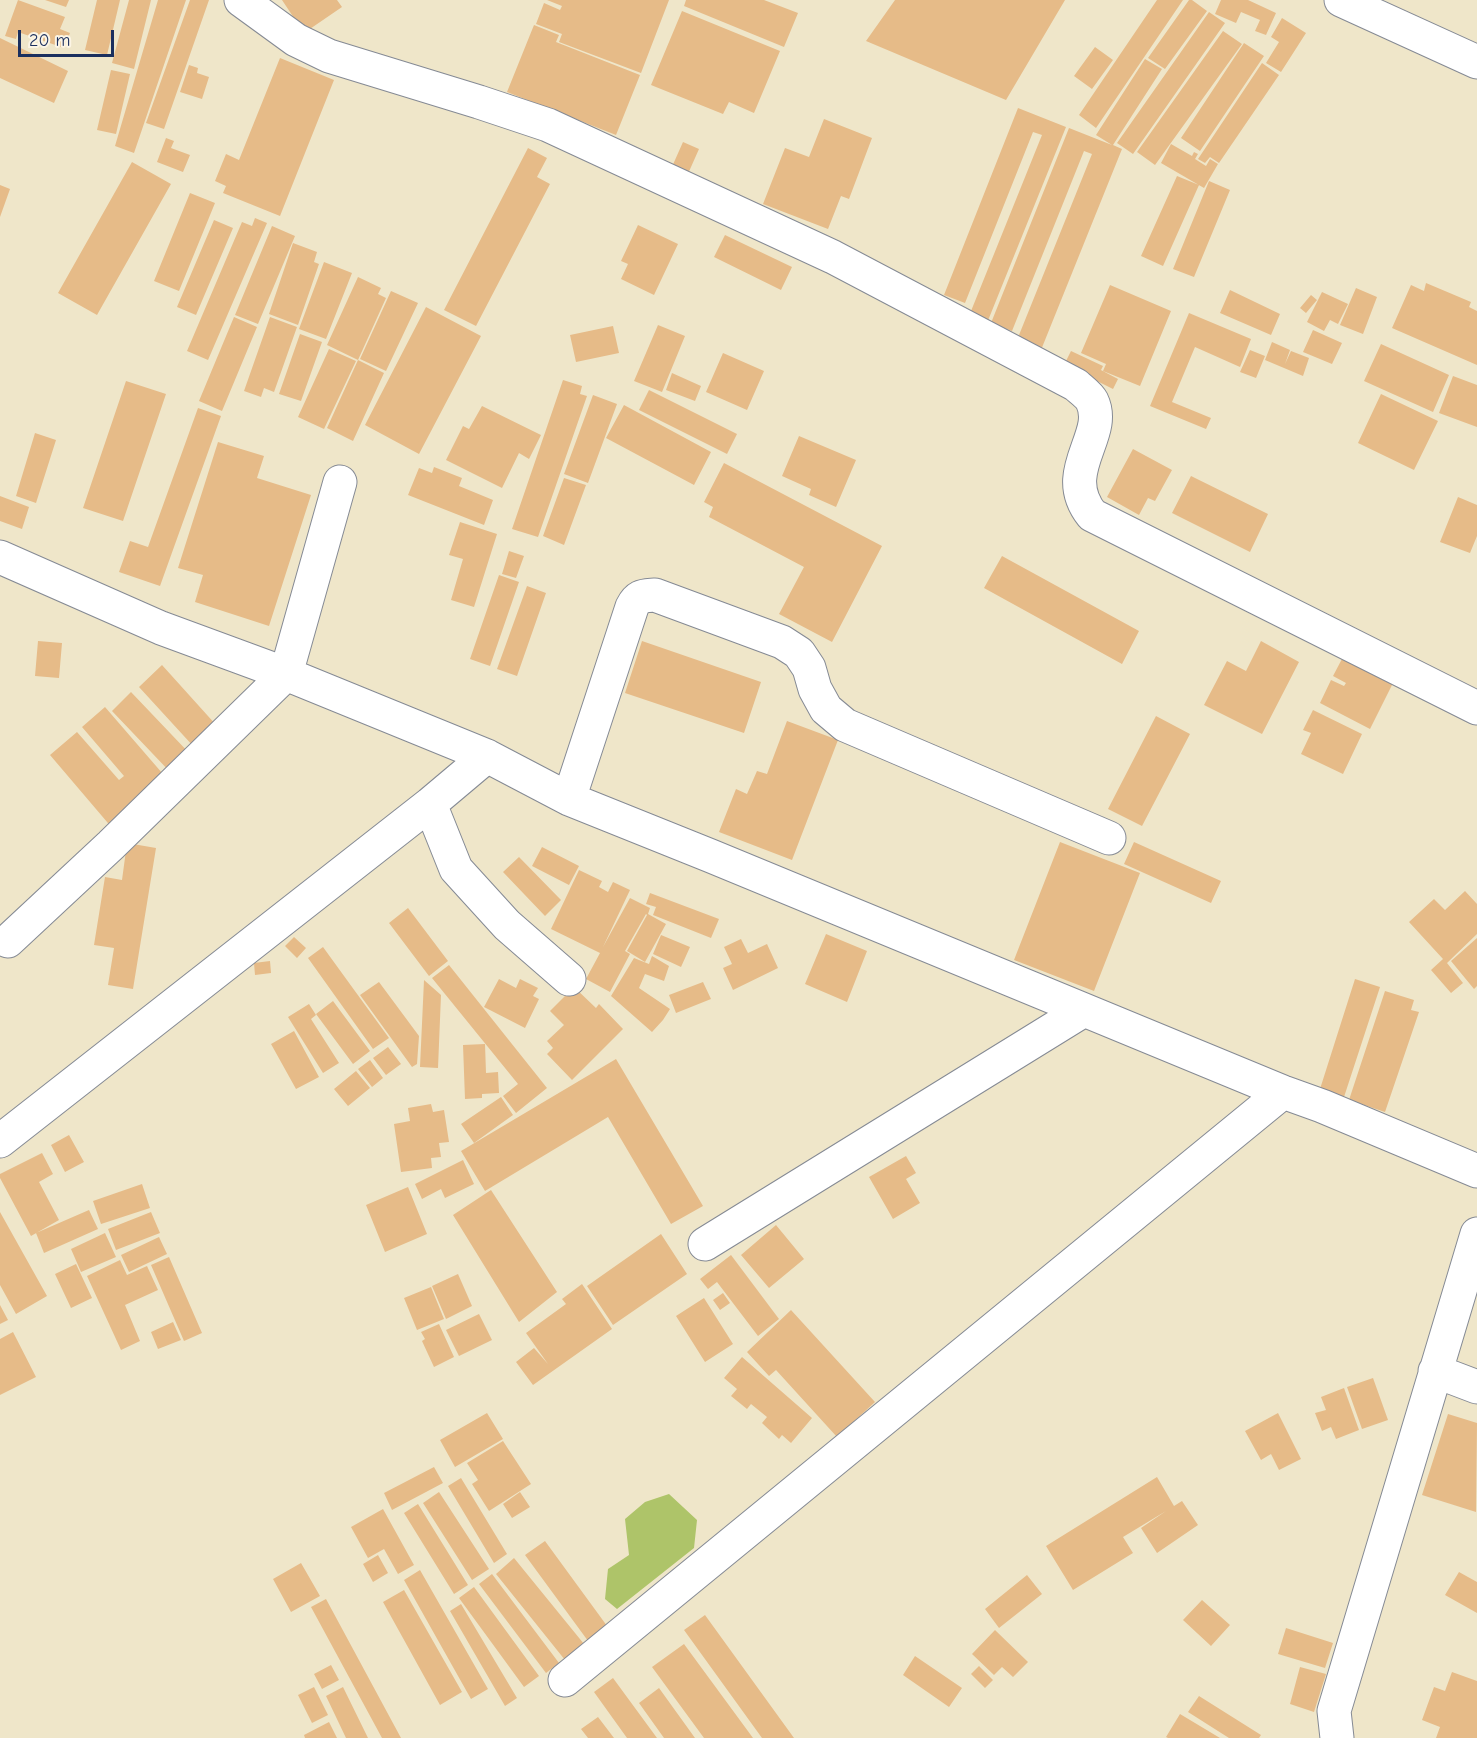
<!DOCTYPE html>
<style>
body{margin:0}
#map{position:relative;width:1477px;height:1738px;overflow:hidden;background:#efe6c9;font-family:"Comic Neue",sans-serif}
canvas{display:block}
.scale{position:absolute;left:18px;top:30px;width:96px;height:27px;box-sizing:border-box;border:3px solid #1b2f5e;border-top:0;padding-left:8px;font-size:18px;line-height:21px;white-space:nowrap;color:#1b2f5e;-webkit-text-stroke:4px #fcf5e5;paint-order:stroke}
</style>
<div id="map">
<canvas width="1477" height="1738"></canvas>
<div class="scale">20 m</div>
</div>
<script>
const context = document.querySelector('canvas').getContext('2d');
context.lineJoin = 'round';
function fillPath(path, color) {
  context.fillStyle = color;
  context.fill(path, 'evenodd');
}
function trace(path, color, width, dash) {
  context.strokeStyle = color;
  context.lineWidth = width;
  context.lineCap = dash ? 'butt' : 'round';
  context.setLineDash(dash || []);
  context.stroke(path);
}
fillPath(new Path2D(`
 M669,1494L697,1520L694,1548L617,1609L605,1599L608,1569L629,1555L625,1519L645,1502Z`), '#aec469');
fillPath(new Path2D(`
 M18,0L65,17L60,29L70,33L64,48L18,32L16,39L5,36Z
 M45,0H69L66,7Z
 M97,0H120L107,55L85,50Z
 M129,0H151L134,69L112,63Z
 M158,0H186L134,153L115,146Z
 M190,0H209L164,129L146,123Z
 M282,0H337L342,7L304,33Z
 M547,0H669L641,73L559,42L562,34L536,24L544,3L560,10L562,6Z
 M686,0H764L798,13L784,47L684,6Z
 M895,0H1065L1006,100L866,41Z
 M1157,0H1183L1096,128L1079,115Z
 M1189,0H1192L1207,11L1165,69L1148,58Z
 M1221,0H1248L1276,13L1266,35L1255,31L1260,20L1241,12L1236,23L1215,14Z
 M682,11L780,51L754,113L729,102L723,114L651,85Z
 M1209,12L1225,23L1133,154L1117,143Z
 M1282,18L1306,33L1281,72L1266,63L1279,42L1271,37Z
 M534,25L559,35L556,42L640,75L616,135L507,92Z
 M1223,31L1242,44L1155,165L1137,152Z
 M0,38L68,71L54,103L0,78Z
 M1244,43L1264,56L1200,151L1181,138Z
 M1095,47L1113,60L1092,89L1074,76Z
 M280,58L334,80L280,216L223,193L226,186L215,181L226,154L239,160Z
 M1145,59L1162,69L1113,145L1122,149L1041,350L1017,340L1092,154L1084,151L1012,331L991,323L1069,128L1112,145L1096,135Z
 M1262,63L1279,75L1219,163L1210,157L1205,163L1198,159Z
 M189,65L198,68L197,73L209,77L202,99L180,92Z
 M111,70L130,74L116,134L97,130Z
 M1018,108L1066,127L987,323L969,316L1042,135L1033,132L965,303L944,295Z
 M824,119L872,138L849,199L841,196L828,229L763,204L785,148L809,157Z
 M166,138L174,141L171,148L190,155L183,172L157,162Z
 M683,142L699,149L687,176L671,169Z
 M1171,144L1192,156L1194,152L1198,154L1195,159L1206,166L1210,159L1218,164L1204,188L1161,163Z
 M528,148L547,158L537,177L550,184L476,326L444,310Z
 M132,162L171,184L97,315L58,293Z
 M1177,176L1199,185L1163,266L1141,256Z
 M1209,181L1230,190L1194,277L1173,269Z
 M0,185L10,189L0,217Z
 M190,193L215,203L179,291L154,281Z
 M255,218L267,223L208,360L187,351L242,222L252,226Z
 M214,220L233,228L196,315L177,307Z
 M638,225L678,244L654,295L621,279L628,264L621,261Z
 M272,226L295,236L258,324L235,315Z
 M725,235L792,267L781,290L714,257Z
 M293,243L317,252L314,262L319,264L298,325L269,314Z
 M324,262L352,273L326,339L299,329Z
 M358,277L381,288L378,294L386,298L358,360L327,345Z
 M1426,283L1471,302L1469,307L1477,311V365L1392,328L1411,285L1424,291Z
 M1110,285L1171,311L1140,386L1103,371L1106,364L1081,353Z
 M1356,288L1377,297L1363,334L1340,325Z
 M1230,290L1280,314L1271,335L1220,313Z
 M391,291L418,303L386,371L360,359Z
 M1322,292L1348,304L1338,324L1330,320L1324,331L1307,322Z
 M1311,295L1317,300L1306,313L1300,308Z
 M426,307L481,336L419,454L365,425Z
 M1189,313L1251,339L1240,367L1195,347L1172,402L1211,418L1206,429L1150,406Z
 M234,317L257,327L222,411L199,401Z
 M270,317L297,327L274,392L264,388L261,397L244,391Z
 M658,325L685,336L662,392L634,381Z
 M613,326L619,353L576,362L570,335Z
 M1313,330L1342,343L1332,364L1303,352Z
 M300,334L322,342L301,401L279,394Z
 M1272,342L1290,350L1285,364L1291,351L1309,358L1303,376L1265,360Z
 M1381,344L1449,375L1433,412L1364,381Z
 M329,349L356,361L324,429L298,417Z
 M1250,350L1265,356L1256,378L1240,372Z
 M1071,351L1103,366L1101,370L1099,369L1118,379L1113,389L1095,380L1062,369Z
 M723,353L764,371L747,410L706,392Z
 M358,360L384,373L353,441L327,428Z
 M672,373L701,386L695,401L666,390Z
 M1453,376L1477,385V427L1439,413Z
 M563,380L582,386L580,394L587,396L538,537L512,529Z
 M126,381L166,394L123,521L83,508Z
 M649,390L737,434L727,454L639,410Z
 M1381,394L1438,421L1414,470L1358,443Z
 M593,395L617,404L588,483L564,474Z
 M624,405L711,452L694,485L606,438Z
 M482,406L541,435L529,459L519,453L502,488L446,460L463,426L469,429Z
 M198,408L221,416L160,586L119,572L130,541L148,547Z
 M35,433L56,440L36,503L16,496Z
 M799,436L856,460L836,507L809,495L811,489L782,476Z
 M218,442L264,456L257,478L311,495L269,626L195,602L203,575L178,568Z
 M1133,449L1172,470L1155,501L1148,498L1139,515L1107,497Z
 M724,463L882,546L832,642L779,614L804,567L709,517L713,507L704,502Z
 M434,467L462,478L459,486L493,500L484,525L408,495L419,468L432,473Z
 M1191,476L1268,514L1250,552L1172,513Z
 M564,478L586,485L564,545L543,536Z
 M0,496L29,507L22,529L0,521Z
 M1458,497L1477,505V536L1470,553L1440,542Z
 M460,522L497,534L474,607L451,600L463,559L449,555Z
 M509,551L524,556L516,578L502,574Z
 M1002,556L1139,631L1122,664L984,588Z
 M499,575L519,582L490,666L470,659Z
 M527,586L546,593L517,676L497,669Z
 M38,641L62,643L59,678L35,676Z
 M642,641L761,682L744,733L625,693Z
 M1261,641L1299,662L1262,734L1204,705L1227,661L1246,671Z
 M1343,657L1393,683L1370,729L1320,703L1331,680L1344,686L1346,683L1333,676Z
 M162,665L217,726L194,747L139,687Z
 M131,692L191,755L172,774L112,711Z
 M105,707L169,781L113,829L50,755L77,732L119,780L124,776L82,727Z
 M1313,710L1362,734L1343,774L1301,754L1311,733L1303,730Z
 M1156,716L1190,734L1142,826L1108,809Z
 M787,721L838,740L792,860L719,832L736,789L747,794L757,771L767,774Z
 M1060,842L1140,873L1094,991L1014,960Z
 M1134,842L1221,881L1211,903L1124,864Z
 M127,843L156,848L133,989L108,985L114,948L94,945L105,877L122,880Z
 M542,847L579,866L569,885L532,866Z
 M519,857L561,900L545,916L503,872Z
 M579,870L602,881L599,887L608,892L613,882L630,890L603,947L630,898L650,908L648,914L666,924L645,962L627,951L647,915L646,914L625,951L630,954L610,992L586,979L600,953L551,929Z
 M1465,891L1477,904V934L1447,963L1463,983L1451,993L1431,970L1443,959L1409,922L1434,899L1445,910Z
 M650,893L719,919L711,938L653,915L656,907L646,904Z
 M408,908L448,961L429,976L389,923Z
 M826,934L867,951L847,1002L805,984Z
 M661,935L690,947L681,967L653,954Z
 M294,937L306,948L297,958L285,946Z
 M1477,938V986L1474,989L1451,961Z
 M741,939L748,953L767,944L778,968L733,990L723,968L732,964L724,947Z
 M323,947L389,1038L373,1049L308,958Z
 M652,956L669,966L664,981L645,974L639,988L670,1009L663,1020L652,1032L611,996L634,958L649,964Z
 M270,961L271,973L255,975L254,963Z
 M449,965L547,1088L516,1113L503,1096L518,1084L432,978Z
 M499,979L516,988L520,979L538,988L533,996L539,999L525,1028L484,1007Z
 M1355,979L1380,987L1344,1097L1320,1089Z
 M424,980L441,995L438,1068L420,1067Z
 M379,982L419,1036L417,1064L412,1067L360,995Z
 M703,982L711,999L676,1013L669,995Z
 M574,987L596,1008L599,1004L623,1029L572,1080L547,1054L553,1048L547,1041L564,1025L550,1011Z
 M1385,991L1414,1000L1411,1010L1419,1012L1385,1112L1349,1100Z
 M333,1001L370,1051L353,1064L316,1014Z
 M309,1004L316,1015L311,1019L339,1063L323,1073L288,1017Z
 M294,1031L319,1077L296,1089L271,1044Z
 M485,1044L486,1073L498,1072L499,1093L482,1094V1098L465,1099L463,1045Z
 M388,1047L401,1064L386,1075L373,1058Z
 M616,1059L703,1206L671,1224L608,1117L485,1191L461,1151Z
 M370,1060L383,1078L372,1087L358,1069Z
 M356,1071L370,1088L348,1106L334,1089Z
 M501,1097L513,1115L474,1143L461,1124Z
 M431,1104L433,1112L444,1110L449,1142L439,1143L441,1157L431,1158L432,1168L401,1172L394,1124L410,1121L408,1108Z
 M69,1135L84,1162L65,1172L51,1145Z
 M42,1153L53,1174L39,1182L59,1220L31,1236L0,1178V1174Z
 M906,1156L916,1173L906,1179L920,1203L893,1219L869,1177Z
 M463,1160L474,1184L445,1198L441,1189L422,1199L415,1184Z
 M142,1184L150,1208L101,1224L93,1201Z
 M408,1187L427,1234L385,1252L366,1205Z
 M491,1190L557,1292L519,1322L453,1215Z
 M89,1210L98,1229L44,1253L36,1233Z
 M0,1212L47,1296L16,1314L0,1285Z
 M151,1212L160,1233L116,1250L108,1229Z
 M776,1225L804,1259L769,1288L741,1255Z
 M105,1233L116,1257L81,1272L71,1249Z
 M661,1234L687,1274L613,1325L587,1286Z
 M159,1237L167,1254L129,1272L121,1255Z
 M731,1255L779,1319L758,1336L717,1282L708,1289L700,1279Z
 M169,1257L202,1333L184,1341L151,1265Z
 M120,1260L127,1275L147,1266L158,1290L125,1305L140,1341L121,1350L87,1276Z
 M76,1264L92,1298L71,1308L55,1274Z
 M458,1274L472,1306L446,1319L432,1286Z
 M582,1284L612,1329L533,1385L516,1362L534,1348L548,1364L526,1333L566,1304L562,1299Z
 M431,1287L444,1319L417,1330L404,1298Z
 M723,1293L730,1303L720,1310L713,1300Z
 M704,1298L733,1344L705,1362L676,1316Z
 M0,1305L8,1320L0,1324Z
 M791,1310L875,1402L837,1437L776,1370L769,1376L747,1352Z
 M479,1314L492,1340L459,1356L446,1330Z
 M173,1322L181,1340L158,1349L151,1332Z
 M439,1324L454,1357L434,1367L422,1341L425,1339L421,1332Z
 M13,1332L36,1377L0,1395V1339Z
 M742,1357L812,1418L791,1443L782,1435L779,1439L762,1423L767,1417L751,1404L747,1409L731,1396L737,1389L724,1378Z
 M1373,1378L1388,1420L1362,1429L1347,1387Z
 M1344,1388L1359,1430L1336,1439L1331,1427L1322,1431L1315,1413L1326,1410L1321,1397Z
 M487,1413L503,1439L455,1467L440,1440Z
 M1278,1413L1301,1459L1279,1470L1271,1454L1261,1460L1245,1431Z
 M1448,1414L1477,1423L1476,1512L1422,1495Z
 M503,1441L531,1484L489,1511L472,1484L478,1480L467,1463Z
 M434,1467L443,1483L392,1510L384,1493Z
 M1157,1477L1174,1506L1182,1501L1198,1525L1157,1553L1141,1528L1166,1511L1123,1537L1133,1553L1073,1590L1046,1546Z
 M461,1478L507,1554L494,1563L448,1486Z
 M439,1492L489,1569L472,1580L423,1503Z
 M520,1492L530,1507L512,1518L503,1504Z
 M418,1504L468,1585L454,1594L404,1513Z
 M383,1509L414,1565L398,1574L384,1549L368,1558L351,1527Z
 M545,1541L610,1630L591,1645L525,1555Z
 M378,1555L388,1573L373,1582L363,1564Z
 M514,1558L584,1644L565,1660L496,1574Z
 M301,1563L320,1596L291,1612L273,1579Z
 M420,1570L488,1689L471,1699L404,1580Z
 M1459,1572L1477,1582V1613L1445,1595Z
 M492,1574L559,1663L546,1673L479,1584Z
 M1027,1575L1042,1594L999,1628L985,1609Z
 M474,1587L539,1676L524,1687L459,1598Z
 M404,1590L462,1692L440,1705L383,1602Z
 M326,1599L401,1738H382L311,1607Z
 M1202,1600L1230,1625L1211,1646L1183,1620Z
 M461,1604L517,1698L505,1706L450,1611Z
 M705,1615L794,1738H762L684,1630Z
 M1286,1628L1333,1643L1325,1668L1278,1654Z
 M995,1630L1028,1662L1013,1677L1002,1667L994,1675L972,1654Z
 M684,1644L753,1738H704L652,1667Z
 M915,1656L962,1688L949,1707L903,1675Z
 M331,1665L339,1680L322,1689L314,1674Z
 M979,1666L993,1680L985,1688L971,1674Z
 M1300,1667L1326,1674L1314,1712L1290,1704Z
 M1452,1672L1477,1681V1738H1436L1440,1727L1422,1720L1434,1687L1445,1691Z
 M613,1678L657,1738H627L594,1692Z
 M314,1687L328,1715L312,1723L298,1695Z
 M343,1687L368,1738H346L326,1696Z
 M659,1688L695,1738H664L639,1703Z
 M1199,1696L1261,1735L1259,1738H1229L1188,1712Z
 M1180,1714L1220,1738H1168L1166,1737Z
 M598,1717L614,1738H588L581,1729Z
 M329,1722L337,1738H305L304,1735Z`), '#e6bb88');
const minor = new Path2D(`
 M241,0L296,40L329,56L479,102L548,125L833,257L1076,385C1080,389 1089,395 1092,401C1109,436 1057,471 1092,515L1477,708
 M1341,0L1477,62
 M0,557L161,628L286,674L487,756L569,799L711,856L1283,1092L1322,1106L1477,1171
 M569,799L632,607C638,595 643,596 655,595L782,642L799,653L809,668L815,689L826,709L845,725L1109,838
 M430,804L456,869L507,925L569,979
 M8,941L111,845L286,674L340,482
 M0,1141L430,804L487,756
 M705,1244L1084,1010
 M1435,1371L1477,1387
 M565,1680L1283,1092
 M1337,1738L1334,1711L1477,1234`);
trace(minor, '#858a94', 35);
trace(minor, '#fff', 33);
</script>
